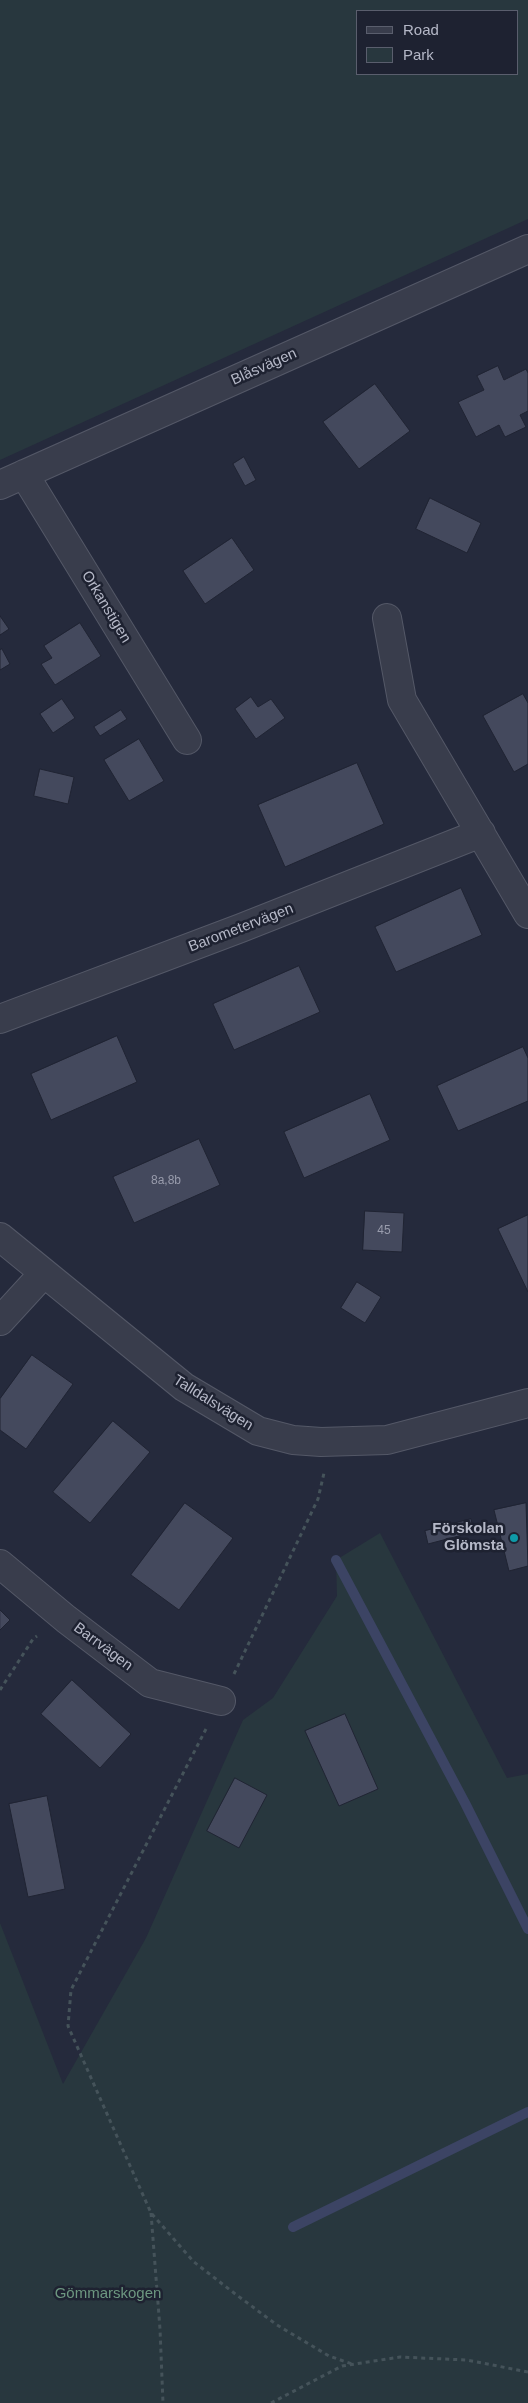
<!DOCTYPE html>
<meta charset="utf-8">
<style>
body{margin:0}
#map{position:relative;width:528px;height:2403px;overflow:hidden;background:#252a3c;font-family:Arial,sans-serif}
canvas{display:block}
.legend{position:absolute;left:356px;top:10px;width:162px;height:65px;box-sizing:border-box;background:#1e2231;border:1px solid #5a5e6d;margin:0;padding:6px 9px;list-style:none;font-size:15px;color:#b5b8c7}
.legend li{display:flex;align-items:center;gap:10px;height:25px}
.legend b{width:25px;border:1px solid #5a5e6d}
</style>
<div id="map">
<canvas width="528" height="2403"></canvas>
<ul class="legend">
<li><b style="height:6px;background:#393d4c"></b>Road</li>
<li><b style="height:14px;background:#28373e"></b>Park</li>
</ul>
</div>
<script>
const context = document.querySelector('canvas').getContext('2d');
context.lineJoin = 'round';
function fillPath(path, color) {
  context.fillStyle = color;
  context.fill(path, 'evenodd');
}
function trace(path, color, width, dash) {
  context.strokeStyle = color;
  context.lineWidth = width;
  context.lineCap = dash ? 'butt' : 'round';
  context.setLineDash(dash || []);
  context.stroke(path);
}
function label(font, color, halo, rows, align = 'center') {
  context.font = font + ' Arial,sans-serif';
  context.lineWidth = 5;
  context.setLineDash([]);
  context.textBaseline = 'middle';
  context.strokeStyle = halo;
  context.fillStyle = color;
  for (const [text, x, y, turn = 0] of rows) {
    context.save();
    context.translate(x, y);
    context.rotate((+turn || 0) * Math.PI / 180);
    context.textAlign = isNaN(turn) ? turn : align;
    if (halo) context.strokeText(text, 0, 0);
    context.fillText(text, 0, 0);
    context.restore();
  }
}
fillPath(new Path2D(`
 M0,0H528V219L0,460ZM357,11H517V74H357Z
 M380,1533L507,1778L528,1774V2403H0V1923L63,2084L146,1938L243,1720L273,1698L337,1596L336,1560Z`), '#28373e');
trace(new Path2D(`
 M336,1560L465,1803L528,1929
 M293,2227L528,2112`), '#3c4464', 10);
const building = new Path2D(`
 M498,366L504,380L526,369L528,373V411L520,415L526,427L505,437L499,425L476,437L458,402L484,390L477,376Z
 M375,384L410,431L359,469L323,422Z
 M244,457L256,480L245,486L233,464Z
 M430,498L481,523L467,553L416,529Z
 M232,538L254,570L205,604L183,571Z
 M0,616L9,629L0,635Z
 M80,623L101,656L55,685L41,664L52,658L44,646Z
 M2,649L10,664L0,670V650Z
 M523,694L528,703V764L514,772L483,716Z
 M251,697L258,707L271,699L285,718L256,739L235,709Z
 M62,699L75,718L53,733L40,714Z
 M121,710L127,719L100,736L94,727Z
 M139,739L164,781L129,801L104,760Z
 M357,763L384,824L285,867L258,805Z
 M40,769L74,777L68,804L34,796Z
 M461,888L482,935L396,972L375,927Z
 M299,966L320,1012L234,1050L213,1004Z
 M117,1036L137,1082L51,1120L31,1074Z
 M523,1047L528,1058V1101L458,1131L437,1086Z
 M370,1094L390,1140L304,1178L284,1132Z
 M199,1139L220,1185L134,1223L113,1177Z
 M365,1211L404,1213L402,1252L363,1250Z
 M528,1215V1292L498,1229Z
 M357,1282L381,1297L365,1323L341,1308Z
 M32,1355L73,1384L26,1449L0,1430V1399Z
 M113,1421L150,1452L90,1523L53,1492Z
 M185,1503L233,1538L179,1610L131,1575Z
 M526,1503L528,1566L509,1571L494,1510Z
 M471,1519L474,1532L428,1544L425,1531Z
 M0,1610L10,1620L0,1630Z
 M72,1680L131,1734L100,1768L41,1714Z
 M345,1714L378,1789L339,1806L305,1731Z
 M235,1778L267,1795L239,1848L207,1831Z
 M47,1796L65,1889L28,1897L9,1804Z`);
fillPath(building, '#44495d');
trace(building, '#202433', 1);
const minor = new Path2D(`
 M24,474L187,740
 M0,485L528,249
 M387,618L402,700L528,914
 M0,1019L241,928L481,833
 M0,1237L184,1387L258,1431L293,1440L321,1442L387,1440L528,1403
 M0,1321L44,1273
 M0,1564L66,1619L150,1683L221,1701`);
trace(minor, '#545867', 30);
trace(new Path2D(`
 M234,1674L318,1499L324,1473
 M0,1690L33,1639L37,1636
 M206,1729L71,1990L68,2026L151,2213L194,2262L234,2293L277,2325L329,2356L355,2365
 M151,2213L160,2329L163,2403
 M271,2403L342,2366L400,2357L467,2360L528,2372`), '#45535a', 3, [4, 4]);
trace(minor, '#393d4c', 28);
for (const [x, y, r, color] of [
 [514,1538,5,"#0f9aa8"]
]) {
  const dot = new Path2D();
  dot.arc(x, y, r, 0, 2 * Math.PI);
  context.fillStyle = color;
  context.fill(dot);
  trace(dot, '#1e2231', 2);
}
label('12px', '#999cac', null, [
 ["8a,8b",166,1181],
 ["45",384,1231]
]);
label('15px', '#b5b8c7', '#1e2231', [
 ["Blåsvägen",264,367,-24],
 ["Orkanstigen",106,607,59],
 ["Barometervägen",241,928,-21],
 ["Talldalsvägen",213,1403,32],
 ["Barrvägen",103,1647,37]
]);
label('bold 15px', '#b5b8c7', '#1e2231', [
 ["Förskolan",504,1529],
 ["Glömsta",504,1546]
], 'right');
label('15px', '#6d9780', '#1e2231', [
 ["Gömmarskogen",108,2294]
]);
</script>
